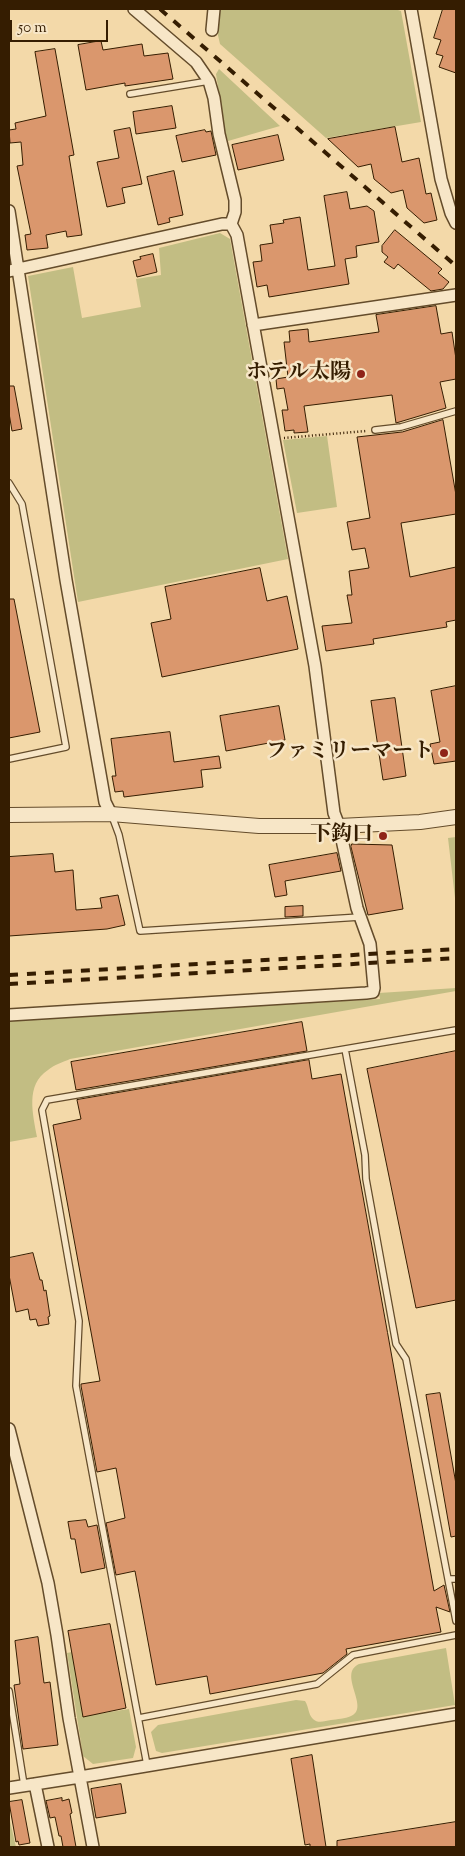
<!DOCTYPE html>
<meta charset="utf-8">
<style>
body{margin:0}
#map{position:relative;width:465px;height:1856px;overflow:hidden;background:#f3d9a9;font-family:"Sorts Mill Goudy",serif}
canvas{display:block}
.frame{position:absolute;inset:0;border:10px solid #351d01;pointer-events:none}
.scale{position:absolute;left:10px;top:20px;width:98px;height:22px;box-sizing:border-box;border:2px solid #351d01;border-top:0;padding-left:6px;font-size:15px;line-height:18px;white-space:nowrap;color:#351d01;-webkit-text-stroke:4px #f7e6c7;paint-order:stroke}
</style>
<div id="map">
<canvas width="465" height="1856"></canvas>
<div class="frame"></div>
<div class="scale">50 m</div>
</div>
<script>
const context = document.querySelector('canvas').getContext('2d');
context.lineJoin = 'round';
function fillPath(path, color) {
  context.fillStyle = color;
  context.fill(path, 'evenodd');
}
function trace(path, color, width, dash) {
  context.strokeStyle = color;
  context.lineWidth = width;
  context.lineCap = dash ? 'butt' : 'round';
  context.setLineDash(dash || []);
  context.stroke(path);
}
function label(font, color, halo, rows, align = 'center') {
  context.font = font + ' "Sorts Mill Goudy","Noto Serif JP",serif';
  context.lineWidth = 5;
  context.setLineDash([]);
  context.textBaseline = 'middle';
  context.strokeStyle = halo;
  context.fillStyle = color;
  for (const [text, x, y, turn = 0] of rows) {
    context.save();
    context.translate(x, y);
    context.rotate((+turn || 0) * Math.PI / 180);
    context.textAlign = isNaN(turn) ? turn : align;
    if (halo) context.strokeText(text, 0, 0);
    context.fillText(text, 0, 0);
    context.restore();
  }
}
fillPath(new Path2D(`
 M219,9H395L401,11L421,122L326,138L220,44L217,31Z
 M219,69L280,126L228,141L225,132L216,74Z
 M220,233L230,239L288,559L78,602L28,276L73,267L82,318L141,307L136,279L161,275L159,248Z
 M327,436L337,507L297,513L283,440Z
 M456,837V899L455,898L448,838Z
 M456,988V991L70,1059C63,1062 54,1065 48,1070C25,1085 33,1114 37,1137L9,1142V1020L380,999L379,993Z
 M446,1648L455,1705L162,1753L156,1751L151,1732L158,1725L296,1700L305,1701C309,1707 308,1714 313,1719C318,1724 325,1721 331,1720C337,1719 345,1719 351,1716C371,1708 337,1674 359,1664Z
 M72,1652L84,1716L129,1709L136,1747L133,1758L93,1764L83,1756L67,1653Z
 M9,1817L16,1847H9Z`), '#c2bd83');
const building = new Path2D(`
 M443,9H456V73L439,67L443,56L436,54L441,40L434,38Z
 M101,41L103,50L142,44L144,56L168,53L173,79L125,86V83L86,90L78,45Z
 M55,49L74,155L69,156L82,235L67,237L66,231L46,235L48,248L27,250L25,235L31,234L17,166L23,165L21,142L10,143L9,130L16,129L15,123L46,116L35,52Z
 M172,106L176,128L136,134L133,112Z
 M395,127L402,162L419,158L426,194L431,193L437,220L424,223L407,208L403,190L391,193L374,179L371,164L358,167L328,139Z
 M130,128L142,184L122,188L125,203L107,207L97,162L119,158L114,131Z
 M205,130L206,132L211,131L216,155L182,162L176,136Z
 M278,135L284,160L238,170L232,145Z
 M174,171L183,215L169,218L170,222L158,225L147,177Z
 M347,192L350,209L367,206L374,211L379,242L356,246L357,257L345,259L349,284L269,297L267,285L257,287L253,262L262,261L260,245L273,243L270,225L284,223L283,220L300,217L308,270L335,266L324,196Z
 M395,230L442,269L438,273L449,282L443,289L431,291L398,264L394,269L384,262L388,257L382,252V246Z
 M153,254L157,272L137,277L133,261L141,259L140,257Z
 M436,306L441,334L452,332L456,359V379L440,382L446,408L396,423L392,395L304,406L308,432L294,433V430L285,431L282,410H288L284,388L277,389L276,379L288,377L284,342H290L289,331L308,329L309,342L379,332L376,315Z
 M9,386H14L22,429L12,431L9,413Z
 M443,420L456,495V514L401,523L410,577L456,567V620L446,622L447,627L373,639L374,644L326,651L322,626L352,623L347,595H352L349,571L369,568L365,548L352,550L347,522L370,518L357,437L402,432Z
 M260,568L267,601L287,596L298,649L162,677L151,623L171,619L165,587Z
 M9,599H14L40,732L9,738Z
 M456,686V761L434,764L430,744L440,742L431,691Z
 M395,698L406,776L383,780L371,701Z
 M279,706L285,740L226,751L220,716Z
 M170,732L174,762L219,756L221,768L201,770L203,787L124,797L123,791L115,792L112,776H116L111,739Z
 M352,844L392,845L403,909L368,915L351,847Z
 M337,853L341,871L285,881L287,895L275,897L269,865Z
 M53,854L55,872L73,870L76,910L102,908L100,898L118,895L125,925L107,929L9,936V857Z
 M303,906V916L285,917V907Z
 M302,1022L307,1051L76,1090L71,1062Z
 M456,1051V1300L416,1308L367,1069Z
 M309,1060L312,1079L341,1074L434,1591L444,1585L450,1612L436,1607L441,1632L346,1649L347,1654L323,1673L210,1694L207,1676L156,1685L135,1571L116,1575L106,1523L125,1518L116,1468L97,1472L81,1386V1384L100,1381L53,1125L81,1119L77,1100Z
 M33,1253L40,1280H42L44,1291L46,1290L50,1316L48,1317L49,1324L38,1326L36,1319L30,1320L28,1309L16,1312L9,1275V1258Z
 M440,1393L456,1484V1536L451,1537L426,1395Z
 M86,1520L88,1527L97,1525L105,1568L81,1573L75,1539H71L68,1522Z
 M110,1624L126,1708L83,1717L68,1631Z
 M38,1637L44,1683L50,1682L58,1745L23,1749L14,1685L20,1684L15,1641Z
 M312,1755L326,1847H310V1844L305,1845L291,1759Z
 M121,1784L126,1813L96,1818L91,1789Z
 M62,1798V1801L69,1799L72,1813L70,1814L76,1847H63L61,1836H59L55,1817L50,1818L46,1801Z
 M22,1800L30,1843L19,1845L18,1841L16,1842L9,1802Z
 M456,1822V1847H337V1841Z`);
fillPath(building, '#da976d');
trace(building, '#351d01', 1);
const service = new Path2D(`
 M130,94L209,81
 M375,430L401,427L456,411
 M9,483L22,504L66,747L9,759
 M112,816L119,835L140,931L360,917
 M456,1030L345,1049L365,1155L366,1179L396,1344L406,1359L448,1579H456
 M448,1579L456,1621
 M9,1691L24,1785
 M139,1718L317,1684L353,1655L456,1635
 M147,1765L76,1386L79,1321L42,1110L47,1100L345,1049`);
const minor = new Path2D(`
 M134,9L196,62L209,81L214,98L219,134L235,200V212L231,224
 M411,9L441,179L451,213L456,223
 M212,30L214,9
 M9,211L66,580L105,802L111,814
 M9,271L222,224H231L237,235L315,666L334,813L339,826L357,908L370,944L374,988L373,992L366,993L9,1015
 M253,325L456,295
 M9,1429L48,1583L57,1635L69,1718L93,1847
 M35,1784L48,1847
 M9,1788L80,1777L456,1714`);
const tertiary = new Path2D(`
 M9,815L111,814L259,826H339L420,822L456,817`);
trace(service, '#644c2b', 8);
trace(minor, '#644c2b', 14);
trace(tertiary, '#644c2b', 16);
trace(new Path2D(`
 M284,438L366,431`), '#351d01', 2.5, [1, 2.5]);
trace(service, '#f7e6c7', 5.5);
trace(minor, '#f7e6c7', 11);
trace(tertiary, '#f7e6c7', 14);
trace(new Path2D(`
 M160,9L456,266
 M9,975L456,949
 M9,984L456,958`), '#351d01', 4, [9, 9]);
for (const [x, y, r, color] of [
 [361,374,5,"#8f2418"],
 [444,753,5,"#8f2418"],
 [383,836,5,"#8f2418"]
]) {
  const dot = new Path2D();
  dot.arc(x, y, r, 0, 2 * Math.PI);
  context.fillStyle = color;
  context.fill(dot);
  trace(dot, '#f7e6c7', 2);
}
label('bold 21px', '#351d01', '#f7e6c7', [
 ["ホテル太陽",351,374],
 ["ファミリーマート",434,753],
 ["下鈎口",373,836]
], 'right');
</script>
